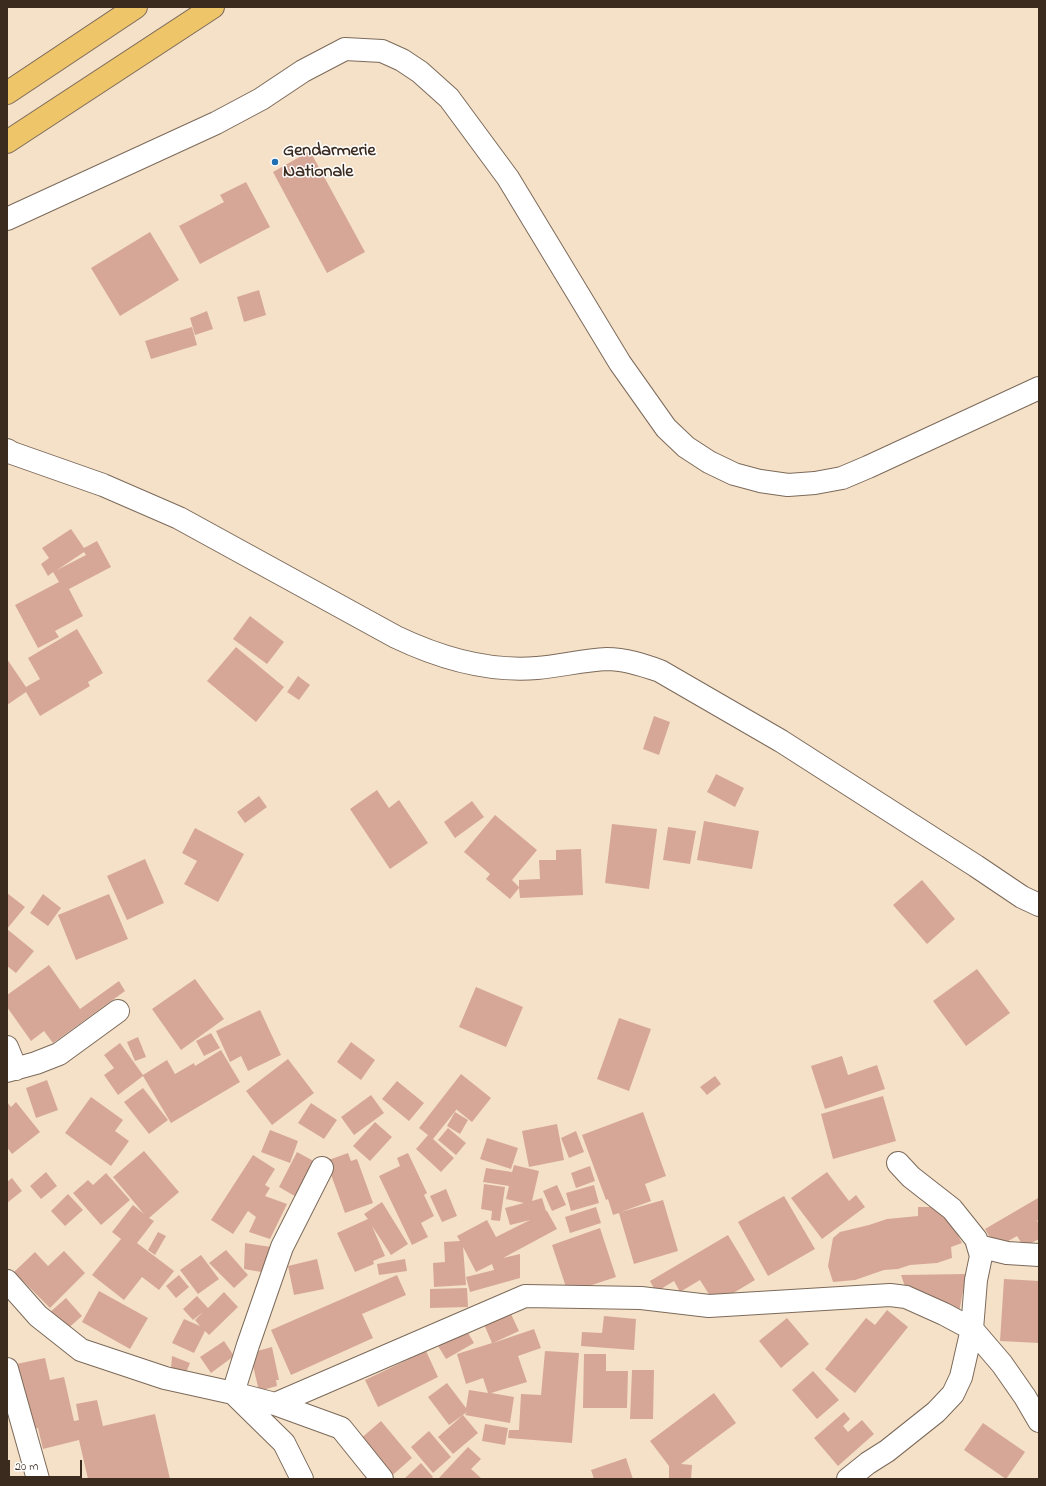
<!DOCTYPE html>
<style>
body{margin:0}
#map{position:relative;width:1046px;height:1486px;overflow:hidden;background:#f5e1c8;font-family:"Indie Flower",sans-serif}
canvas{display:block}
.frame{position:absolute;inset:0;border:8px solid #3b2a1e;pointer-events:none}
.scale{position:absolute;left:8px;top:1460px;width:74px;height:18px;box-sizing:border-box;border:2px solid #3b2a1e;border-top:0;padding-left:5px;font-size:12px;line-height:14px;white-space:nowrap;color:#3b2a1e;-webkit-text-stroke:3px #fff;paint-order:stroke}
</style>
<div id="map">
<canvas width="1046" height="1486"></canvas>
<div class="frame"></div>
<div class="scale">20 m</div>
</div>
<script>
const context = document.querySelector('canvas').getContext('2d');
context.lineJoin = 'round';
function fillPath(path, color) {
  context.fillStyle = color;
  context.fill(path, 'evenodd');
}
function trace(path, color, width, dash) {
  context.strokeStyle = color;
  context.lineWidth = width;
  context.lineCap = dash ? 'butt' : 'round';
  context.setLineDash(dash || []);
  context.stroke(path);
}
function label(font, color, halo, rows, align = 'center') {
  context.font = font + ' "Indie Flower",sans-serif';
  context.lineWidth = 3;
  context.setLineDash([]);
  context.textBaseline = 'middle';
  context.strokeStyle = halo;
  context.fillStyle = color;
  for (const [text, x, y, turn = 0] of rows) {
    context.save();
    context.translate(x, y);
    context.rotate((+turn || 0) * Math.PI / 180);
    context.textAlign = isNaN(turn) ? turn : align;
    if (halo) context.strokeText(text, 0, 0);
    context.fillText(text, 0, 0);
    context.restore();
  }
}
fillPath(new Path2D(`
 M310,151L365,252L327,273L273,172Z
 M246,182L270,227L200,264L179,226L224,202L220,195Z
 M150,232L179,280L120,316L91,268Z
 M259,290L266,315L244,322L237,297Z
 M207,311L213,329L195,335L190,318Z
 M192,327L197,345L151,359L145,341Z
 M71,529L84,548L97,541L111,567L69,589L83,616L55,631L59,637L38,648L15,605L59,582L53,572L48,576L41,564L49,558L42,548ZM84,552L86,555L57,570Z
 M250,616L284,642L267,664L233,639Z
 M77,629L103,673L88,682L90,686L40,716L26,692L7,705V659L26,687L40,679L28,658Z
 M236,647L284,687L256,722L207,681Z
 M298,676L310,685L299,700L287,692Z
 M654,716L670,722L659,755L643,749Z
 M716,774L744,788L735,807L707,792Z
 M377,790L389,808L399,800L428,843L390,869L350,809Z
 M259,796L267,807L245,823L237,812Z
 M472,801L484,817L455,838L444,822Z
 M495,815L537,850L512,880L519,887V880L540,879L539,860H556V850L581,849L583,895L520,898L519,888L510,899L486,879L490,874L464,852Z
 M704,821L759,831L752,869L697,860Z
 M612,824L657,829L649,889L605,883Z
 M668,827L696,831L690,864L663,860Z
 M195,828L244,854L218,902L184,884L197,861L182,853Z
 M145,859L164,903L127,920L107,876Z
 M922,880L955,919L927,944L893,905Z
 M7,893L25,907L7,929Z
 M43,894L61,908L48,926L30,913Z
 M109,894L128,939L76,960L58,915Z
 M7,929L34,951L16,973L7,966Z
 M49,965L80,1009L119,981L125,991L53,1043L44,1031L31,1041L7,1007V995Z
 M977,969L1010,1013L966,1046L933,1001Z
 M195,979L224,1019L181,1050L152,1009Z
 M476,987L523,1007L506,1047L459,1027Z
 M260,1010L281,1055L248,1071L241,1056L230,1062L216,1031Z
 M619,1018L651,1029L629,1091L597,1079Z
 M211,1033L220,1048L204,1056L196,1041Z
 M138,1037L146,1057L135,1061L127,1042Z
 M351,1042L375,1060L361,1080L337,1062Z
 M120,1043L143,1075L167,1060L175,1074L194,1063L195,1066L221,1050L240,1082L171,1123L143,1076L118,1095L104,1075L114,1068L104,1055Z
 M842,1056L848,1075L877,1065L885,1089L825,1109L811,1066Z
 M288,1059L314,1093L272,1125L246,1091Z
 M461,1074L491,1098L472,1122L457,1110V1109L433,1139L454,1158L441,1172L416,1149L428,1135L419,1128Z
 M715,1076L721,1084L707,1095L700,1087Z
 M47,1080L58,1110L36,1118L26,1088Z
 M397,1081L424,1103L409,1121L382,1099Z
 M143,1088L168,1120L149,1134L124,1102Z
 M371,1095L384,1113L354,1135L341,1117Z
 M883,1096L896,1141L833,1159L821,1114Z
 M91,1097L123,1120L115,1131L129,1141L111,1166L65,1133Z
 M7,1102L11,1107L16,1102L40,1132L12,1154L7,1147Z
 M311,1103L337,1120L324,1139L298,1123Z
 M455,1112L468,1120L460,1134L447,1126Z
 M643,1112L666,1176L645,1184L651,1201L621,1212L663,1200L678,1251L634,1264L619,1213L613,1215L608,1199L606,1200L582,1135Z
 M375,1122L392,1137L370,1161L353,1146Z
 M557,1124L564,1160L529,1167L522,1131Z
 M448,1128L466,1143L456,1155L438,1140Z
 M270,1130L298,1141L290,1163L261,1152Z
 M576,1131L584,1152L569,1158L561,1138Z
 M487,1138L518,1148L511,1169L480,1159Z
 M144,1151L179,1192L149,1218L154,1221L137,1243L174,1271L159,1290L142,1277L124,1300L92,1275L121,1239L112,1232L133,1205L144,1214L113,1177Z
 M297,1152L319,1164L300,1199L279,1187Z
 M348,1153L351,1161L357,1159L373,1203L345,1213L326,1161Z
 M408,1153L427,1193L424,1195L434,1216L421,1223L428,1237L412,1245L379,1176L400,1166L397,1158Z
 M253,1155L275,1169L265,1185L270,1188L265,1196L287,1204L270,1239L249,1232L256,1217L248,1211L233,1234L211,1220Z
 M514,1165L539,1171L532,1201L542,1198L546,1211H547L557,1229L503,1258L520,1254V1278L470,1292L466,1277L494,1270L492,1264L476,1272L463,1247L466,1285L434,1287L433,1263L445,1262L444,1242L460,1241L457,1236L487,1220L496,1237L530,1220L510,1225L505,1208L524,1203L506,1199L509,1186L483,1182L486,1168L512,1172L511,1176Z
 M590,1166L595,1181L576,1188L571,1173Z
 M46,1172L57,1186L41,1199L30,1186Z
 M827,1172L849,1201L856,1195L865,1207L822,1239L791,1198Z
 M106,1173L130,1200L101,1225L73,1193L88,1180L93,1185Z
 M12,1178L22,1191L7,1203V1182Z
 M484,1184L505,1187L500,1221L491,1220L492,1211L481,1209Z
 M557,1185L566,1205L552,1211L543,1191Z
 M594,1185L599,1203L571,1211L566,1193Z
 M446,1189L457,1216L442,1222L430,1196Z
 M68,1194L83,1210L65,1226L51,1211Z
 M784,1196L815,1249L768,1276L738,1222Z
 M1038,1198L1039,1219L1037,1221L1039,1224V1239L1024,1247L1017,1236L996,1248L985,1229Z
 M382,1202L408,1244L391,1255L372,1226L385,1256L373,1261L374,1264L355,1272L337,1233L368,1219L364,1214Z
 M596,1207L601,1223L570,1233L565,1217Z
 M918,1207H943L962,1243L951,1247L952,1258L937,1263L910,1265L898,1269L884,1270L855,1280L833,1282L828,1266L833,1238L840,1232L869,1225L887,1219L918,1216Z
 M600,1228L616,1277L568,1293L552,1245Z
 M158,1232L166,1236L155,1255L148,1250Z
 M728,1235L755,1280L715,1304L700,1280L680,1292L674,1281L656,1292L650,1281Z
 M245,1243L271,1247L267,1273L244,1269Z
 M226,1250L248,1275L234,1288L209,1263Z
 M64,1251L85,1273L50,1308L14,1272L35,1252L48,1266Z
 M201,1255L219,1279L198,1294L180,1270Z
 M317,1259L324,1289L294,1295L288,1266Z
 M405,1259L407,1271L379,1275L377,1264Z
 M966,1274L959,1313L907,1292L901,1275Z
 M179,1275L189,1287L176,1298L166,1286Z
 M397,1275L406,1295L362,1314L373,1338L291,1375L271,1330Z
 M1004,1279L1039,1281V1343L1000,1341Z
 M467,1288L468,1307L430,1308V1289Z
 M99,1291L148,1318L130,1349L82,1322Z
 M224,1292L238,1307L209,1335L205,1331L194,1353L172,1343L184,1319L200,1326L195,1320L203,1312L193,1320L183,1309L197,1296L208,1308Z
 M66,1298L82,1316L65,1331L49,1313Z
 M509,1310L519,1331L493,1343L534,1329L541,1348L518,1356L527,1382L491,1393L514,1397L510,1423L465,1415L467,1412L449,1425L428,1397L447,1383L466,1408L469,1390L488,1393L483,1378L466,1384L457,1354L492,1343L483,1322Z
 M887,1310L908,1327L855,1393L825,1369L866,1318L875,1325Z
 M604,1316L636,1319L634,1350L581,1346L582,1332L602,1333Z
 M787,1318L809,1344L781,1368L759,1341Z
 M463,1324L474,1343L446,1359L435,1341Z
 M224,1341L234,1356L211,1373L200,1357Z
 M272,1347L279,1380H276L277,1386L259,1391L250,1353Z
 M426,1351L438,1377L378,1407L365,1380Z
 M545,1351L579,1353L572,1443L508,1438L509,1430H519L521,1394L541,1395Z
 M584,1354H606V1371H628L627,1408H583Z
 M172,1356L190,1363L185,1375L171,1369Z
 M45,1358L50,1380L64,1377L74,1421L79,1420L76,1404L97,1400L103,1426L155,1414L170,1479H88L79,1440L43,1449L38,1428L17,1433L7,1366Z
 M632,1370H654L653,1419H630Z
 M813,1371L839,1400L817,1419L792,1390Z
 M714,1393L736,1423L681,1464L692,1465L691,1479H669V1466L650,1441Z
 M844,1412L850,1419L843,1426L848,1432L862,1420L874,1434L838,1466L814,1438Z
 M463,1415L478,1433L453,1454L438,1437Z
 M381,1421L412,1458L388,1479L351,1447Z
 M983,1423L1025,1452L1006,1479L964,1450Z
 M485,1424L508,1428L505,1445L482,1441Z
 M429,1431L451,1457L433,1473L411,1447Z
 M468,1447L481,1459L471,1469L482,1479H438Z
 M626,1458L633,1479H594L591,1470Z
 M421,1463L433,1477L431,1479H404Z`), '#d6a797');
const minor = new Path2D(`
 M7,219L216,123L261,99L303,71L345,49L382,51L402,60L420,72L449,98L508,178L620,363L666,428L686,447L709,462L734,474L760,481L788,485L815,483L842,478L868,467L1039,388
 M7,450L12,453L103,485L179,518L396,637C440,658 488,672 537,668C560,666 584,660 607,659C625,659 643,665 660,671L781,741L976,866L1022,897L1039,905
 M7,1047L16,1069
 M7,1071L36,1063L59,1054L118,1011
 M322,1168L282,1247L248,1345L233,1393L275,1404L341,1428L382,1479
 M978,1246L1007,1253L1039,1255
 M7,1281L38,1316L81,1350L165,1378L233,1393L284,1443L302,1479
 M7,1369L38,1479
 M275,1404L525,1296L641,1298L709,1306L890,1295L906,1297L944,1314L972,1329L1002,1364L1025,1397L1039,1421
 M848,1479L868,1463L887,1451L936,1412L953,1394L961,1377L972,1329L976,1280L981,1256L976,1239L952,1209L911,1177L898,1163`);
const primary = new Path2D(`
 M7,93L136,7
 M7,142L213,7`);
trace(minor, '#7c6a5a', 24);
trace(primary, '#7c6a5a', 24);
trace(minor, '#fff', 22);
trace(primary, '#eec569', 22);
for (const [x, y, r, color] of [
 [275,162,4,"#1f6fb2"]
]) {
  const dot = new Path2D();
  dot.arc(x, y, r, 0, 2 * Math.PI);
  context.fillStyle = color;
  context.fill(dot);
  trace(dot, '#fff', 1.5);
}
label('bold 18px', '#3b2a1e', '#fff', [
 ["Gendarmerie",283,152],
 ["Nationale",283,173]
], 'left');
</script>
